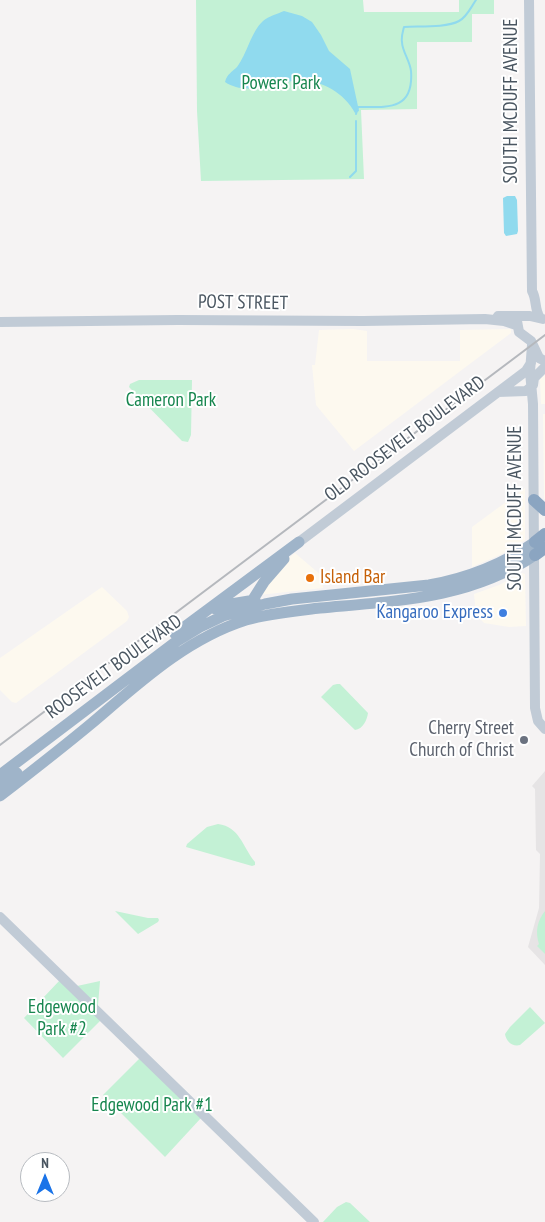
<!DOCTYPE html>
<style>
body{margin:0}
#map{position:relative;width:545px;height:1222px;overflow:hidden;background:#f5f3f3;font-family:"PT Sans Narrow",sans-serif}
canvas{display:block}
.north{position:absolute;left:20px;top:1152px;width:50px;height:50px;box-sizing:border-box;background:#fff;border:1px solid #b7bbc0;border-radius:50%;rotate:0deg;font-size:14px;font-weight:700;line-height:20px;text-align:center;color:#4a5661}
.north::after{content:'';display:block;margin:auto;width:18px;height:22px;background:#1a73e8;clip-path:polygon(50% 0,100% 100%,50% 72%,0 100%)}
</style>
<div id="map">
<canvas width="545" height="1222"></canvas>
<div class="north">N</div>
</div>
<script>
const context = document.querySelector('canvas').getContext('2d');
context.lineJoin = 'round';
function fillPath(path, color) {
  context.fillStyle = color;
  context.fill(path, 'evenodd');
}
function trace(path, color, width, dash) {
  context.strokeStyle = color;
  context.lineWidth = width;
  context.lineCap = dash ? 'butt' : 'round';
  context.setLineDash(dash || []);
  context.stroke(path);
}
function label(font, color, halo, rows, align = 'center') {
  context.font = font + ' "PT Sans Narrow",sans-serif';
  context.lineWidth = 4;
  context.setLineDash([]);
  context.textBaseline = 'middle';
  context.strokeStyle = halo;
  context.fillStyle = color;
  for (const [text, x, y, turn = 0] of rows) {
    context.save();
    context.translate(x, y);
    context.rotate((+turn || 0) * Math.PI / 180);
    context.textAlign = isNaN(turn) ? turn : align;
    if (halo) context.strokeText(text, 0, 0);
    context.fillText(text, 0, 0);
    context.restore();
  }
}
fillPath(new Path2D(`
 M353,329L367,331V361H460V330L511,329V333L354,451L316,405L312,365H315L319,330Z
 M545,375V404H541L540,379Z
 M543,414H545V499H544Z
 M525,488V540L502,554L472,567V527Z
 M295,553L322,576L323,588L259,595L283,563Z
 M522,573L525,574L526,626L509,627L484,623L476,614L474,594L499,585Z
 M102,587L127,611L129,617L127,621L16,703L12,702L0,690V658Z`), '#fdf9ef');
fillPath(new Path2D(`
 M545,771V965L528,947L539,908L540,854L536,850L535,789L532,786Z`), '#e6e4e5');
fillPath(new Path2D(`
 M196,0H363L364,12H459V0H494V14H472V42H417V109L361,110L364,179L201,181L197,111Z
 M139,380H192L191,435L188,442L182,441L129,387L130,384Z
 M337,684H340L368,713C367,720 363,729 355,730L321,697L333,685Z
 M218,824C240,827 242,846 255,862V865L252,866L186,847L187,844L207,827Z
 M115,911L148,918H158L159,920L158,922L138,934Z
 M545,911V954L537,946L539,944C535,932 537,921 545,911Z
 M60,980L101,1020L63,1058L24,1018Z
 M100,981L98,1005H97L77,986Z
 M530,1007L545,1023L520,1045C512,1047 506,1041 505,1034L510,1027Z
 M140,1058L201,1118L165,1157L103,1095Z
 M346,1202L350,1203L370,1222H323L337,1207Z`), '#c3f1d5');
fillPath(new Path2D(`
 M284,11L302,16L312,22L321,35L329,51L350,69L359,111L355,113C343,91 318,78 293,81C270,83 246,96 225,82C227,74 232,72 237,67C247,54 251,32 263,21C269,16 277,14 284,11Z
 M507,196H515L517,200L518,231L517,234L506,236L504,233L503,198Z`), '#90daee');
trace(new Path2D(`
 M356,114L358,107C387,107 414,111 411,71C410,61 402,51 402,42C401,37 403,31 404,27C419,26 446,28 459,21C467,17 471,7 476,0
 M350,177L356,171V121`), '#90daee', 2);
trace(new Path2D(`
 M529,0L532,291C537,299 534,309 540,318
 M498,316H530L543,319
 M517,321L519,332L531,341L539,358L545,361
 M0,322L178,320L363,321L485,319L504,321L516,325
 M532,345L530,372L533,404L535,708L538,721L545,729
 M533,385L534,378L545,367
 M498,392L526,391L532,386
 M299,542L526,371L531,363
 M0,917L314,1222`), '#c1cbd6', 10);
trace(new Path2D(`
 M215,609L231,604L255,600
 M245,612L264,582L284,559
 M175,634L299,542
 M0,775L177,641L200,627L223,616L265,604L292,599L429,585C468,578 502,565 535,542
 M0,786L17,773
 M0,796C31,772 62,748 92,723C139,683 186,639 246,620C270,613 295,611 320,608C396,601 470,599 535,555`), '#9fb4c9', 11);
trace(new Path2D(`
 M534,500L545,510
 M535,542L545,534
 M535,555L545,548`), '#8ba5c1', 12);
trace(new Path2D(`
 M0,745L545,335`), '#b5b8bd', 2);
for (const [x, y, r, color] of [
 [310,578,5,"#e8710a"],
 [503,613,5,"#3f7fe0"],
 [524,740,5,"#6b7280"]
]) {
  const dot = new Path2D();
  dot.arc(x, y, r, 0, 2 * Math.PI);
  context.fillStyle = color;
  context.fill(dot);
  trace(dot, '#fff', 2);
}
label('19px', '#17864f', '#fff', [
 ["Powers Park",281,84],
 ["Cameron Park",171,401],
 ["Edgewood",62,1008],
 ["Park #2",62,1030],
 ["Edgewood Park #1",152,1106]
]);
label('19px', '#4a5661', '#fff', [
 ["SOUTH MCDUFF AVENUE",512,101,-90],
 ["POST STREET",243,303,1],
 ["OLD ROOSEVELT BOULEVARD",405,439,-37],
 ["SOUTH MCDUFF AVENUE",516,508,-90],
 ["ROOSEVELT BOULEVARD",114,667,-36]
]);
label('19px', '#c56008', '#fff', [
 ["Island Bar",320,578]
], 'left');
label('19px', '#366cbe', '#fff', [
 ["Kangaroo Express",493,613]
], 'right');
label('19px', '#5b616d', '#fff', [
 ["Cherry Street",514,729],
 ["Church of Christ",514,751]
], 'right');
</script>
